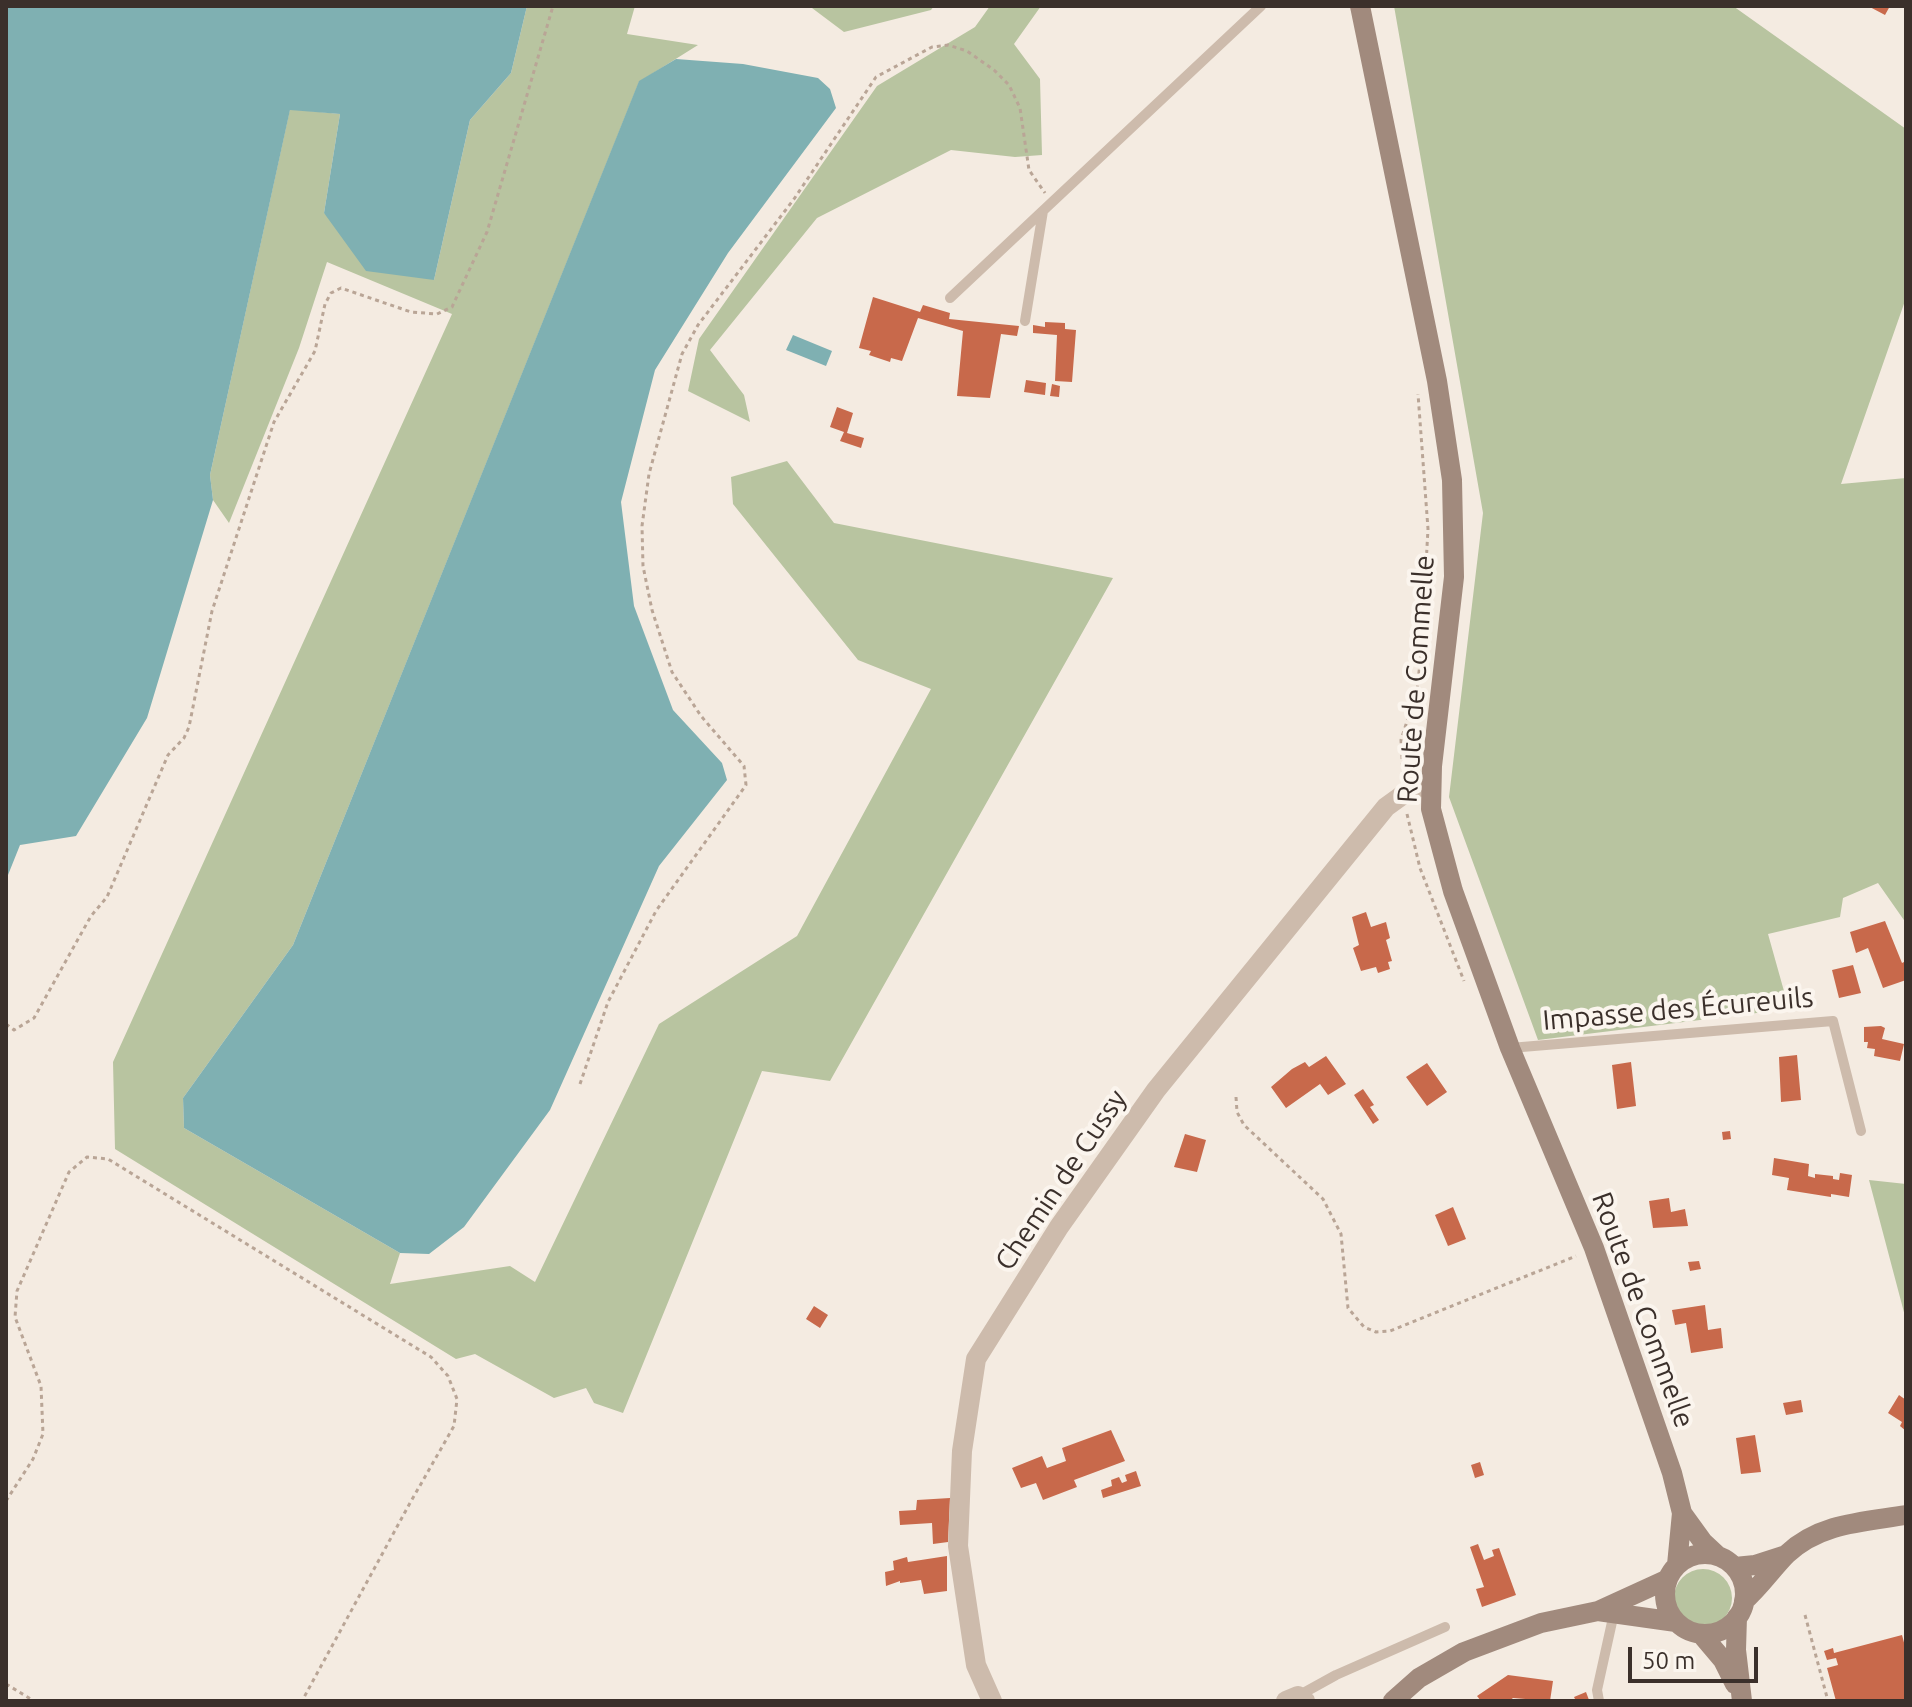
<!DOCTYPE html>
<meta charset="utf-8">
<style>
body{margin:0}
#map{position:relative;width:1912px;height:1707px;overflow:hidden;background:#f4ebe1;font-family:Ubuntu,sans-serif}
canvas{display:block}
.frame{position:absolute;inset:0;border:8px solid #3b302b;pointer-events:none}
.scale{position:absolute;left:1628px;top:1647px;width:130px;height:36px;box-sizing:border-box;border:4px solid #3b302b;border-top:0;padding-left:10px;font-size:24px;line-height:28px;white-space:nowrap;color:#3b302b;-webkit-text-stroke:6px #fbf5ee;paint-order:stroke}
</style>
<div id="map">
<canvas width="1912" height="1707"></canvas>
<div class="frame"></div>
<div class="scale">50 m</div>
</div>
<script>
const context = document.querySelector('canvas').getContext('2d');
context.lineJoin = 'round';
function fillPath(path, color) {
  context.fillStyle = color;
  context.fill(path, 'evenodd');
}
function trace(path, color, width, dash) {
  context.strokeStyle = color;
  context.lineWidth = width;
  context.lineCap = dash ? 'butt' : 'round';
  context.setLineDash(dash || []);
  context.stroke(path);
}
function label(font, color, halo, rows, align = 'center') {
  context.font = font + ' Ubuntu,sans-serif';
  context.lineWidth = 8;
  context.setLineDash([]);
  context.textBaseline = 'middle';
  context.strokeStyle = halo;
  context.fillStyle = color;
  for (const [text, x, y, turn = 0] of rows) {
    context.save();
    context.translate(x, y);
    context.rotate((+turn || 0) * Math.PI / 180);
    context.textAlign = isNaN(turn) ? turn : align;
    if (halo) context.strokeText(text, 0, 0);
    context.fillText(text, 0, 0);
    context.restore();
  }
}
fillPath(new Path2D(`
 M527,6H635L627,34L698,45L639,82L293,945L183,1098L184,1128L400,1253L390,1284L510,1266L535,1282L659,1024L797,936L931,689L858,660L733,504L731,477L787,461L834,523L1113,578L830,1081L762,1071L623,1413L594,1403L586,1388L554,1398L475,1354L456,1359L115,1149L113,1062L452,314L327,262L299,348L229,523L213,500L210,475L290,109L340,114L324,213L434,280L470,120L511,73Z
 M817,6H934L931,10L844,32L812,8Z
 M990,6H1041L1014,44L1040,79L1042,155L1015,157L951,150L817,218L710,350L744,395L750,422L688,391L699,339L877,86L975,27Z
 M1394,6H1733L1906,129V298L1841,484L1906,478V923L1878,883L1843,898L1840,917L1768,934L1789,1009L1538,1040L1449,797L1483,513Z
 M1869,1180L1906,1184V1320Z
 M1674 1598a29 29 0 1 1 58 0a29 29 0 1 1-58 0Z`), '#b8c4a0');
fillPath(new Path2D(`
 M6,6H527L511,73L470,120L434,280L366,271L324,213L340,114L290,110L210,475L213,500L147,718L76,836L20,845L6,880Z
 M676,59L743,64L818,78L830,89L836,108L728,253L655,370L621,502L634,606L673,710L722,763L727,780L659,866L550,1110L464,1227L429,1254L400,1253L184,1128L183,1098L293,945L639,81Z
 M793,335L832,351L826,366L786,350Z`), '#7fb0b2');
fillPath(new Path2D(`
 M1868,6H1890L1885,15Z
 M873,297L920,312L923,305L950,313L949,319L1019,326L1017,336L1001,334L990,398L957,396L963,331L918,318L902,361L891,358L890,362L869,355L871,351L859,348Z
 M1045,322L1065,323V329L1076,330L1072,382L1055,381L1057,335L1033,333V325L1045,327Z
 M1026,380L1046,383L1045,395L1024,392Z
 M1052,384L1060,386L1059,397L1050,396Z
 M837,407L853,413L847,433L864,438L861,448L840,441L844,432L830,427Z
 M1366,912L1371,927L1386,922L1390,938L1386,940L1392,961L1388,962L1390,969L1378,973L1376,967L1361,971L1353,948L1359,945L1352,917Z
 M1885,921L1902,963L1906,961V980L1883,988L1868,948L1856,953L1850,932Z
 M1853,965L1861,993L1839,998L1832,970Z
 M1881,1026L1885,1028L1882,1039L1904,1044L1900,1061L1874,1056L1875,1049L1867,1048L1868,1042H1864V1027Z
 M1797,1055L1801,1100L1781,1102L1779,1057Z
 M1326,1056L1346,1084L1328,1095L1320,1084L1286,1108L1271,1087L1292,1069L1305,1062L1309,1067Z
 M1631,1062L1636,1106L1617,1109L1612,1065Z
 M1427,1063L1447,1092L1427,1106L1406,1077Z
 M1363,1089L1374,1105L1370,1107L1379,1120L1373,1124L1354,1095Z
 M1730,1131L1731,1139L1723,1140L1722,1132Z
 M1185,1134L1206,1140L1197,1172L1174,1167Z
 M1774,1158L1809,1164L1808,1176L1815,1178V1174L1833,1176V1179L1839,1180L1840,1173L1852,1175L1849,1197L1831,1194V1197L1787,1190L1789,1178L1772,1175Z
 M1669,1198L1671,1212L1685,1209L1688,1226L1653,1228L1649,1201Z
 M1453,1207L1466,1239L1448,1246L1435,1215Z
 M1699,1261L1701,1269L1690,1271L1688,1262Z
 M1705,1305L1708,1330L1721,1328L1723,1348L1691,1353L1686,1323L1675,1325L1672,1310Z
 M814,1306L828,1315L820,1328L806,1319Z
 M1899,1395L1906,1400V1431L1900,1426L1902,1422L1888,1413Z
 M1801,1400L1803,1412L1786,1415L1783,1403Z
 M1111,1430L1125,1461L1074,1480L1077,1487L1043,1500L1036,1483L1021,1488L1012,1468L1042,1456L1047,1468L1066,1461L1062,1448Z
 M1755,1435L1761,1472L1741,1474L1736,1438Z
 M1480,1462L1484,1475L1475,1478L1471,1465Z
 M1136,1471L1141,1486L1103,1498L1101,1490L1112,1486L1111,1480L1119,1477L1122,1483L1127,1481L1125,1475Z
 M950,1498L948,1542L933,1544L932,1523L900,1525L899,1511L916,1510L917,1500Z
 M1478,1544L1484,1560L1494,1556L1492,1550L1499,1548L1516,1595L1482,1607L1476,1589L1484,1587L1470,1547Z
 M947,1556V1591L924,1594L921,1580L900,1583V1581L886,1586L885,1572L894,1570L893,1561L907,1557L908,1562Z
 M1902,1635L1906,1650V1701H1836L1827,1668L1838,1665L1836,1658L1827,1660L1824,1651L1833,1648L1834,1653Z
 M1508,1675L1553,1681L1550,1701L1513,1698L1509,1701H1481L1477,1696Z
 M1586,1692L1589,1700L1576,1701L1574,1697Z`), '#c8694b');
trace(new Path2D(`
 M1403,775L1401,740L1417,690L1421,654L1428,529L1418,394
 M1407,814L1420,868L1464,981
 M6,1024L14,1030L34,1018L91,916L107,897L168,755L184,738L189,727L212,611L274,422L315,351L325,304L331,293L341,288L411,312L437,314L452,307L487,232L553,6
 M580,1084L608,1002L656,911L746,785L744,766L701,716L672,672L652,610L643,566L642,526L649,474L682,354L698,325L794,199L876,77L932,47L948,45L967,51L994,70L1009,85L1020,108L1029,170L1045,193
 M1236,1097L1237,1112L1244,1125L1323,1199L1341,1234L1348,1308L1364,1327L1376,1332L1390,1331L1576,1256
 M6,1501L33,1459L43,1434L41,1386L15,1317L17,1291L69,1172L87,1157L108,1159L431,1357L448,1376L457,1399L454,1426L410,1503L302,1701
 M1805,1615L1828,1701
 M6,1684L34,1701`), '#b9a596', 3, [4, 4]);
trace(new Path2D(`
 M950,298L1261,6
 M1025,321L1043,211
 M1510,1048L1833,1021L1861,1131
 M1298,1696L1336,1675L1445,1627
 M1599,1701L1597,1690L1614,1613`), '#cdbbac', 10);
trace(new Path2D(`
 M992,1701L976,1665L958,1546L962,1451L976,1359L1059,1227L1156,1090L1386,807L1404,794L1430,782
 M1286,1701L1298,1696L1305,1701`), '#cdbbac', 20);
trace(new Path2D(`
 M1360,6L1437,381L1452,480L1454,577L1432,766L1431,809L1453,891L1510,1048L1594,1248L1672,1473L1682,1513L1677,1565
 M1682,1513L1703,1542L1718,1556
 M1665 1594a40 40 0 1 1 80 0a40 40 0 1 1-80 0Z
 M1735,1567L1755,1565L1786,1555
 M1744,1601C1760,1587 1772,1569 1787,1554C1820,1523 1863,1522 1906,1515
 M1598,1611L1676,1622
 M1737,1617L1736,1650L1742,1701
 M1701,1634L1723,1660L1735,1684
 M1393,1701L1419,1678L1464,1652L1541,1623L1598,1611L1668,1579`), '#a18a7d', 20);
label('28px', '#3b302b', '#fbf5ee', [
 ["Route de Commelle",1416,679,-86],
 ["Impasse des Écureuils",1678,1009,-5],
 ["Chemin de Cussy",1061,1180,-56],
 ["Route de Commelle",1643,1310,70]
]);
</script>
